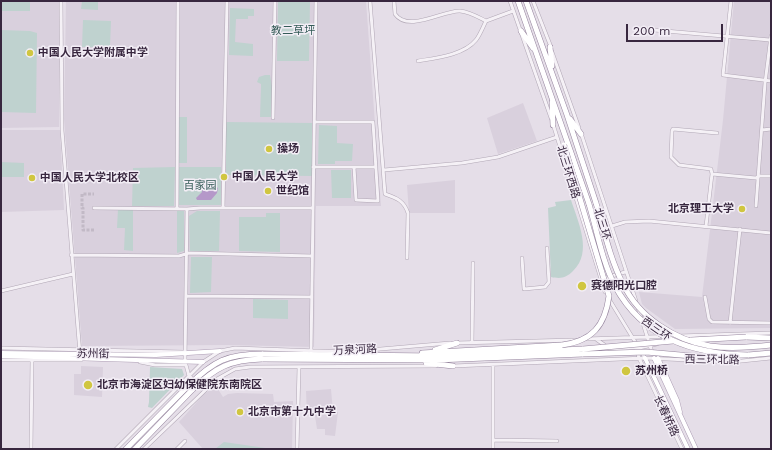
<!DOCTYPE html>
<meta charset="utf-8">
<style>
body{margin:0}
#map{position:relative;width:772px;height:450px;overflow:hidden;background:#e5dee8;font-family:"Work Sans",sans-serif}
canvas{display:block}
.frame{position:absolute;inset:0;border:2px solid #38273f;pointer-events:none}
.scale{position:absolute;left:626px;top:24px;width:97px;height:18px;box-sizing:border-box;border:2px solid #38273f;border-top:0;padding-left:5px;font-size:12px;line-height:14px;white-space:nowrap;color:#38273f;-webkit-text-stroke:3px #f3eef6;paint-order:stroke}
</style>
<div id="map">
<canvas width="772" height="450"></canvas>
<div class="frame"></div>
<div class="scale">200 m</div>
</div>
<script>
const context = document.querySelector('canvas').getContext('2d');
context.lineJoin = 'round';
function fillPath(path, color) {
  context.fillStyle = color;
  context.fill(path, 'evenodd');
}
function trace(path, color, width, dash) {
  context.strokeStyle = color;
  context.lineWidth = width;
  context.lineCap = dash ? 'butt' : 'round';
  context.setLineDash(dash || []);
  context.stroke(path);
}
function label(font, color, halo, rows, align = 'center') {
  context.font = font + ' "Work Sans","Noto Sans SC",sans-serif';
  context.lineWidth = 3;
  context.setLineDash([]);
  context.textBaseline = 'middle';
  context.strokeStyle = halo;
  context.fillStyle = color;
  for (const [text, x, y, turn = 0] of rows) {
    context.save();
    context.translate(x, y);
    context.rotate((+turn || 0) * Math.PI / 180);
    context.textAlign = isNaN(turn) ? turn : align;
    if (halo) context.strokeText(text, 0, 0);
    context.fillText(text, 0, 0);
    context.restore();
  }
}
fillPath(new Path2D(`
 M1,1H59V127L1,128Z
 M66,1H366L381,206H316L314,347L228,345L82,346L64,119Z
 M734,1H771V328L675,329L646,308L642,304L639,292L702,297L723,120Z
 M523,103L537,141L498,154L487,118Z
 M1,130H60L64,210L1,212Z
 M455,180V213H409L407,185Z
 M81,366L103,367L102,397L74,395V374H81Z
 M216,386L223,397L228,394L237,393L273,394L274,402L293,401L292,449H203L179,422L204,394Z
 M331,389L333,412H338L335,436L325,435V429H317L315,416H307L306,391Z`), '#d9d0dd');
fillPath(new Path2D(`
 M1,1H30V11H1Z
 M82,1H98V10L81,9Z
 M278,1H310L309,61H277Z
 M230,8L254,9V16H248V19H236L235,42L253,44V56L229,55Z
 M83,20L111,21L110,47H82Z
 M1,30L30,31L37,33L36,113L1,112Z
 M265,75H270L273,92L272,117H260L261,87V84L257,82L259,77Z
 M178,117H187V163H178Z
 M226,122L312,123V176L226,175Z
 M319,125L337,126V143L353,144L352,161H335V164H318Z
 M1,162L24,163V177H1Z
 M175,167L174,206H132L133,168Z
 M178,167H221V205H178Z
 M331,170H351V198H332Z
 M571,200C578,222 593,252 573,271C566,278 561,279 551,277L548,208L556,206L555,202Z
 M118,209L133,210V251L124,250L125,228H117Z
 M179,210L184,211V251L177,253V211Z
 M197,211H220L219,251H190L189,216Z
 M266,213H280V252L239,251V217H266Z
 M191,257H212L211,292L190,293Z
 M253,299L288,300V319L253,318Z
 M150,367L182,369L184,375L152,408L148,407L149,402Z
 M224,442L272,449H215Z`), '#bfd2cf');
fillPath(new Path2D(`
 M214,185L218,188L217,193L211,200H197L196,198L202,192V187H211Z`), '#b598c9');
trace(new Path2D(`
 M94,230H83V208H82V194H94`), '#c2b9c6', 3, [3, 1.5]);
const minor = new Path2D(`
 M61,1L62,130L80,354
 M370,1L385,194C397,198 404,201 408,213L407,258
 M394,1L395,14C408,33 444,10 460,11C470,12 478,17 486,21
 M510,1L551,118
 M533,1L551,47
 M731,1L723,75L771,81
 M642,29L770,40
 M552,52L579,128
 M418,61C436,58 464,55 476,40C480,35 483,27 486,21L513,11
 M273,118L275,1
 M314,122H373L378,201L356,200L354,167
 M553,124L605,292
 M762,130L771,129
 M581,133L636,301
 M313,167H376
 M384,170L462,163L498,157L557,137
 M712,174L711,169L679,165L671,157L672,131L673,129L717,133
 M756,206L765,83L771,36
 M94,208L187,209L200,208H313
 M223,208L227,1
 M177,209L178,1
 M612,226L625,222L649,221L771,233
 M706,226L712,174L756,178L759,176H771
 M71,255L179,256L189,253L312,256
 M522,258L524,289L545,287L549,282L547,248
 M602,279L625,272
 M1,291L73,274
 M186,296L312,297
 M705,297L709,319L712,322L771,323
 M609,299L645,358
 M638,308L652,352
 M730,323L740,229
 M586,339L771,333
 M596,339L610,349L639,348L657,344
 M456,343L576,340
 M472,343L473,263
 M635,343L639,358L682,449
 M1,348L183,352
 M311,352L316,1
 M1,360H81
 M185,361L187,209
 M140,362L155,365H186L189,376L194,380
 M493,365V449
 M453,366L645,358L732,362L771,358
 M493,440L557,441
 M31,449L32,360
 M116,449L203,362L220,351L235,348L346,352L450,343
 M144,449L217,379L235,369L250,367L436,366
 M177,449L185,441
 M297,449L299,367`);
const major = new Path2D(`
 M1,353L156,355L220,351
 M1,356L203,362
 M645,358L688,449
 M654,358L696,449
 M658,358L677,400L680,412`);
const highway = new Path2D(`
 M518,1L589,204
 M526,1L567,115L596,203
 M521,31L533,48
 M550,47L552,66
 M552,102L553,125
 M570,119L581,134
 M746,337L771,338
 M435,350L457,343
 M422,353L562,345
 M262,354L435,356L583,349
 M748,355L771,353
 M262,359L436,360L583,354
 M426,363L453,366
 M126,449L189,385
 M135,449L193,389`);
trace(minor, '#b1a7b5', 4);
trace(major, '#ad9db4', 5);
trace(highway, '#97869f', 6);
trace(minor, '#f5f1f6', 3);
trace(major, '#fff', 4);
trace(highway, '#fff', 5);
const highwayBridge = new Path2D(`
 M596,203C604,230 610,259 623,284C639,317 674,340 710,346C730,349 751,347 771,345
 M589,204C597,231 602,261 615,286C643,338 692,354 748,355
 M691,340L746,337
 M562,345C592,341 605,326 609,296L564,145
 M583,349L673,341
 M583,354L646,352L715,358L735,357
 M189,385C214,361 227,354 262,354
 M193,389C216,367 230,360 262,359`);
trace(highwayBridge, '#97869f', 6, []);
trace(highwayBridge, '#fff', 5);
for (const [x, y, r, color] of [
 [30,53,4,"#d0c640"],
 [269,149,4,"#d0c640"],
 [224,177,4,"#d0c640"],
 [32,178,4,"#d0c640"],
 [268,191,4,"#d0c640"],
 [742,209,4,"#d0c640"],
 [582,286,5,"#d0c640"],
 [626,371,5,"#d0c640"],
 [88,385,5,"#d0c640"],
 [240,412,4,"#d0c640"]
]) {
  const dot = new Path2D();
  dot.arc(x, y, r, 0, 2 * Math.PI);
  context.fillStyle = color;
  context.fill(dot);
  trace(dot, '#f3eef6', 1.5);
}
label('11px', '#345b57', '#f3eef6', [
 ["教二草坪",293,31],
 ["百家园",200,186]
]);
label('bold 11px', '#38273f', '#f3eef6', [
 ["中国人民大学附属中学",38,53],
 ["操场",277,149],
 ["中国人民大学",232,177],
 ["中国人民大学北校区",40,178],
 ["世纪馆",276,191],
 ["北京理工大学",734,209,"right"],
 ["赛德阳光口腔",591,286],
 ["苏州桥",635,371],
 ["北京市海淀区妇幼保健院东南院区",97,385],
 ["北京市第十九中学",248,412]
], 'left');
label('11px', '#38273f', '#f3eef6', [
 ["北三环西路",568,172,73],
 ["北三环",602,224,73],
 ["西三环",656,329,35],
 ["万泉河路",355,350,-3],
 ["苏州街",93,354,1],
 ["西三环北路",712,360,1],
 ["长春桥路",666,416,65]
]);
</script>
